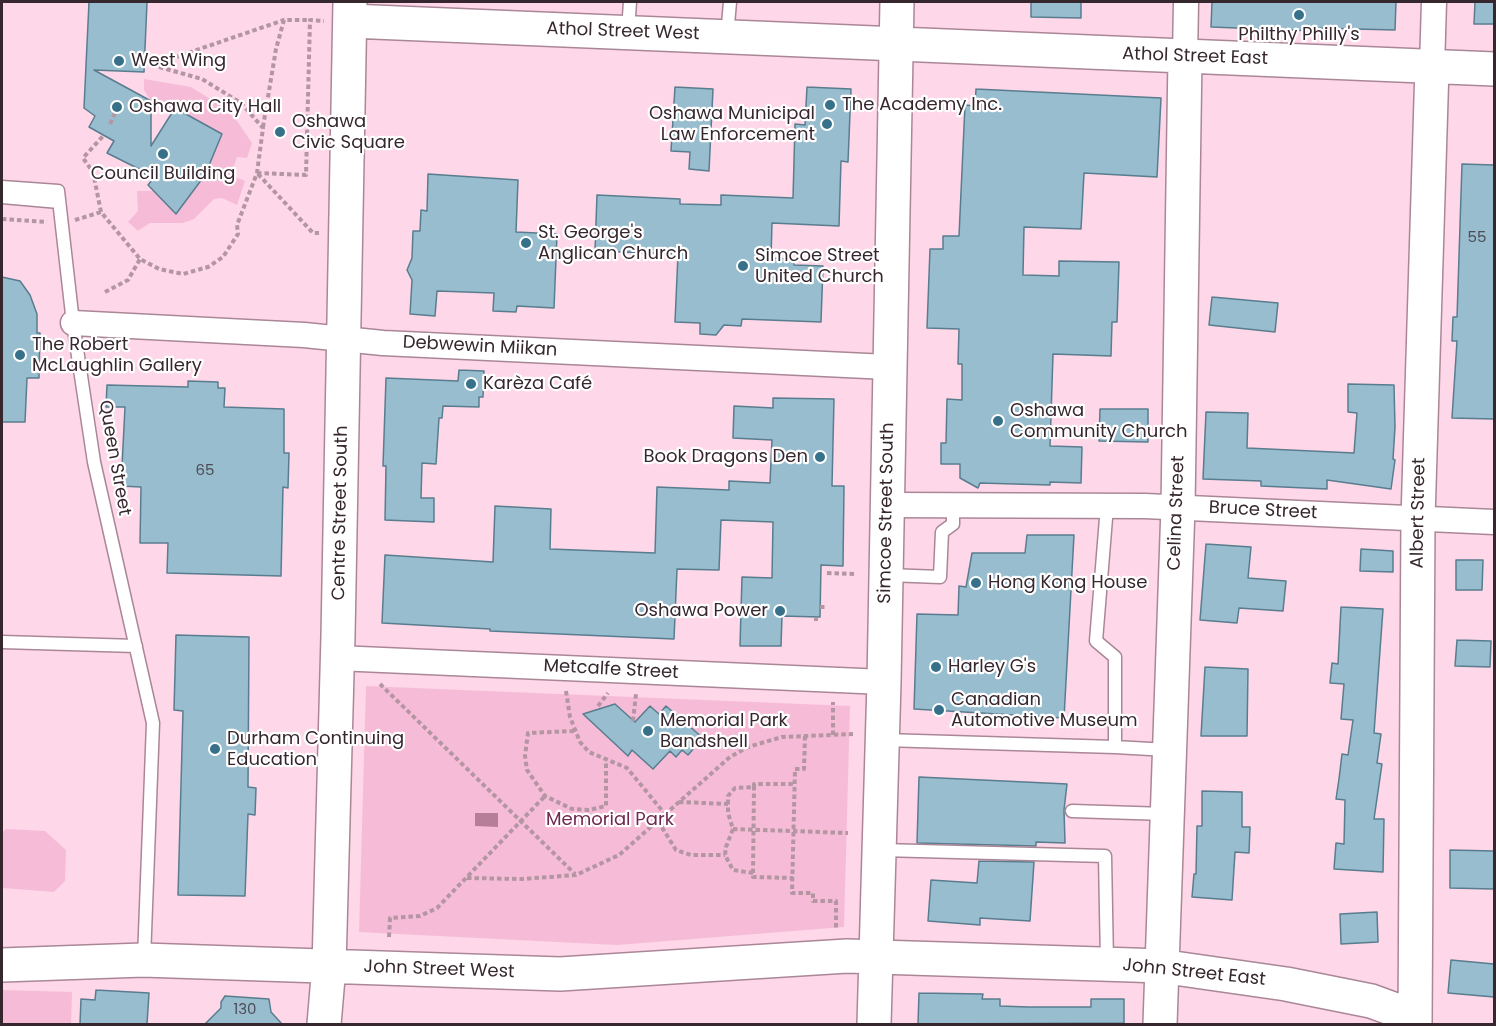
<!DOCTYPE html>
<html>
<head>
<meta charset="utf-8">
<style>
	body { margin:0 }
	#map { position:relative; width:1496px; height:1026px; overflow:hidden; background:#fed7e8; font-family:Poppins,sans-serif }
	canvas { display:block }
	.frame { position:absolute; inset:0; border:3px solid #36272e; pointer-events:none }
</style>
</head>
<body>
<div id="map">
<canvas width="1496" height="1026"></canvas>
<div class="frame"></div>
</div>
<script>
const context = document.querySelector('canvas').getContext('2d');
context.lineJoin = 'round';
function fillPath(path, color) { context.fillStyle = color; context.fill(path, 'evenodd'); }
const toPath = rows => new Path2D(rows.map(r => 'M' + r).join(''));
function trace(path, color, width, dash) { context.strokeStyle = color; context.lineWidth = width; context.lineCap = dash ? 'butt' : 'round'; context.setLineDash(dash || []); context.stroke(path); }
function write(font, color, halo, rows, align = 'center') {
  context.font = font + ' Poppins,sans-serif'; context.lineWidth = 4.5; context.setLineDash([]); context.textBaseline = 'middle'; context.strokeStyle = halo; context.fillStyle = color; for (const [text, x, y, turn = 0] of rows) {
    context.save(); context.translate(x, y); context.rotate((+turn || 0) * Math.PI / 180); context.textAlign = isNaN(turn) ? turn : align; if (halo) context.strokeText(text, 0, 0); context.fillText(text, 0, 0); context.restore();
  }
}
fillPath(toPath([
	[144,79,191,87,223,107,237,121,252,143,247,158,237,157,231,175,245,181,237,205,222,198,214,199,194,219,183,223,150,223,138,231,128,222,138,211,137,191,154,191,176,214,205,175,222,134,151,101,144,90],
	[366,686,850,706,844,927,617,945,359,932],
	[6,829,45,831,66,850,65,881,54,892,3,888,2,833],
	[2,990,72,992,71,1024,2,1024]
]), '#f6bcd7');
fillPath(toPath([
	[475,813,498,813,498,827,475,826]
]), '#b77e99');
const building = toPath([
	[89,2,147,2,144,72,94,70,151,101,151,146,175,108,222,134,205,175,176,214,148,185,152,180,139,169,107,153,114,141,89,127,95,116,84,108,89,2],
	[1031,2,1081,2,1081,18,1031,17,1031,2],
	[1212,2,1396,2,1395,30,1315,28,1315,31,1211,27,1212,2],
	[1475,2,1494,2,1494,24,1474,24,1475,2],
	[675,87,713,89,709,171,689,169,690,152,671,151,675,87],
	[807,87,851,89,848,162,841,161,839,226,772,223,771,258,794,259,794,265,823,266,821,322,742,319,741,326,724,325,716,335,700,334,700,323,675,322,678,254,595,251,597,195,680,199,680,204,721,205,721,195,793,198,795,124,805,125,807,87],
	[976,89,1161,98,1157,177,1084,173,1081,229,1024,227,1023,275,1059,276,1059,261,1119,262,1117,322,1112,322,1111,356,1053,354,1050,446,1082,447,1081,483,1050,482,1050,485,980,483,978,488,960,478,960,464,941,464,941,443,946,443,947,399,962,400,962,364,958,364,959,329,927,328,930,249,943,249,943,236,959,236,965,105,975,106,976,89],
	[1462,164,1494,165,1494,419,1452,418,1457,341,1452,341,1453,317,1457,317,1462,164],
	[428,174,518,180,516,232,557,234,554,308,517,306,516,312,493,311,494,293,437,291,435,316,410,314,412,280,407,270,412,258,413,231,420,231,421,210,427,211,428,174],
	[2,277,20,281,30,295,37,314,37,333,40,333,39,378,27,378,25,422,2,422,2,277],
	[1212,297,1278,303,1275,332,1209,325,1212,297],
	[459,370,484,371,483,397,479,397,479,407,443,406,442,418,439,418,436,464,422,463,421,498,434,498,434,522,385,520,386,466,383,466,386,378,458,381,459,370],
	[188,381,218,382,218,388,225,388,224,407,284,409,284,453,289,453,288,488,283,487,281,576,167,573,168,543,140,543,141,487,121,486,125,407,106,407,107,385,188,387,188,381],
	[1348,384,1394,385,1395,427,1393,459,1395,460,1391,489,1327,480,1327,489,1261,486,1261,481,1203,479,1206,412,1248,413,1247,448,1354,453,1357,413,1348,412,1348,384],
	[773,398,834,399,832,486,844,486,843,566,821,565,820,617,782,616,781,646,740,646,742,577,772,578,773,522,721,520,719,570,677,569,674,639,490,631,490,629,382,623,385,555,493,562,495,506,551,509,550,549,655,553,657,487,729,490,729,481,770,483,772,440,733,438,734,406,773,408,773,398],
	[1100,409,1148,409,1148,442,1099,441,1100,409],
	[1027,535,1074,535,1064,718,914,709,917,614,958,615,959,586,966,587,972,553,1025,553,1027,535],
	[1206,544,1251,547,1248,578,1286,581,1283,611,1239,608,1237,623,1200,620,1206,544],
	[1361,549,1393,551,1393,572,1360,571,1361,549],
	[1456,560,1483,560,1482,590,1456,590,1456,560],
	[1341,607,1383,609,1374,733,1381,734,1377,763,1382,764,1374,819,1384,819,1383,872,1334,869,1336,843,1344,844,1345,800,1336,799,1339,779,1342,754,1348,755,1353,720,1341,719,1344,684,1330,683,1332,663,1338,664,1341,607],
	[176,635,249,637,248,787,256,788,255,815,248,814,245,896,178,895,183,711,174,710,176,635],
	[1457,640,1491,641,1490,667,1455,666,1457,640],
	[1205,667,1248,669,1247,736,1201,736,1205,667],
	[615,704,635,722,650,706,659,714,666,706,703,738,688,755,682,750,676,757,670,751,653,769,632,750,628,756,583,714,615,704],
	[919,777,1067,784,1064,810,1065,843,1036,842,1036,846,917,843,919,777],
	[1202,791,1242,792,1242,827,1250,827,1249,853,1235,852,1232,900,1192,897,1194,874,1196,874,1197,826,1202,826,1202,791],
	[1450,850,1494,851,1494,889,1450,888,1450,850],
	[979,861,1034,862,1030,921,980,918,980,925,928,921,931,880,977,883,979,861],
	[1377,912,1378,942,1341,944,1340,914,1377,912],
	[1451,960,1494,964,1494,997,1448,993,1451,960],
	[96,990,149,993,147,1024,80,1024,81,999,95,1000,96,990],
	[919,993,983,994,982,999,1000,999,1000,1006,1028,1007,1091,1007,1091,999,1124,999,1124,1023,918,1024,919,993],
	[225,996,269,999,271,1012,282,1024,205,1024,221,1008,221,1002,225,996]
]);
fillPath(building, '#97bdcf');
trace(building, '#597d8e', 1.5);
const lane = toPath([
	[628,30,630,2],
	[727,36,730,2],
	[2,187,58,191,73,323,94,462,153,723,144,959],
	[2,197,59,202],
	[888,575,940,577,942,532,953,524,953,506],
	[2,642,136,646],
	[884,740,1115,747,1115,657,1096,641,1107,506],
	[1115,747,1168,750],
	[1072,811,1166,814],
	[882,850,1105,856,1107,963]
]);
const street = toPath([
	[1185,57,1186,2],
	[1432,67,1434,2],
	[73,323,304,335,383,343,888,367],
	[888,505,1145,506,1494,522],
	[337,658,884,682]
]);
const secondary = toPath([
	[350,21,1494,69],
	[2,965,143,960,560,974,847,956,1132,965,1160,966,1286,984,1371,1001,1415,1017],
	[324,1024,329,966,338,636,350,2],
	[874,1024,884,682,897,2],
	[1160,1024,1178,507,1185,57],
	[1415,1024,1418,518,1432,67]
]);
trace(lane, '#aa8797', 15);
trace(street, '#aa8797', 27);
trace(secondary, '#aa8797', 36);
trace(toPath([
	[153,65,284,20],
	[110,124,116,111],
	[263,127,276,49,284,20,310,20],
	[257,173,306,175,310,20,324,21],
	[258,174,313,233,319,233],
	[101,212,93,172,83,158,104,135],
	[2,219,47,222],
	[75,220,101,212,140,259,159,269,183,274,208,267,223,257,238,234,237,225,257,173,263,128,241,103,202,79,152,65],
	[105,292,128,280,140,259],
	[827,573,855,574],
	[820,607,826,607],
	[816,621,816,618],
	[380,684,575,874],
	[566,691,570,717,580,742,589,752,627,768,665,814],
	[598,706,608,693],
	[633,721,636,694],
	[574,731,528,733,525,756,527,770,545,796,572,809,589,810,606,806,606,761],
	[833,735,833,702],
	[805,736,804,769,795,769,792,893,813,893,813,901,836,901,836,929],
	[679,802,728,804,728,813,733,829,726,847,725,855,733,870,753,873,753,877,793,878],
	[728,804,728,796,735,788,754,787,754,784,795,784],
	[658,821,676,850,691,855,725,855],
	[733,829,848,833],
	[753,873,754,787],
	[467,878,522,879,576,875,619,855,730,757,748,747,782,737,853,734],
	[389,937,390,918,420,916,437,908,545,796]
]), '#b496a3', 4, [4.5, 3]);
trace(lane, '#fff', 12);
trace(street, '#fff', 24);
trace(secondary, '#fff', 33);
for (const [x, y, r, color] of [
	[1299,15,6,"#367089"],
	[119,61,6,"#367089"],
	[830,105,6,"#367089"],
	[117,107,6,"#367089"],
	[827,124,6,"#367089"],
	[280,132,6,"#367089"],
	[163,154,6,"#367089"],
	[526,243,6,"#367089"],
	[743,266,6,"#367089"],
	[20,355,6,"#367089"],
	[471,384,6,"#367089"],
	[998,421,6,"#367089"],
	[820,457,6,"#367089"],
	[976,583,6,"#367089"],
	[780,611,6,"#367089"],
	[936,667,6,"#367089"],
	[939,710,6,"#367089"],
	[648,731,6,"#367089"],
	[215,749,6,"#367089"]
]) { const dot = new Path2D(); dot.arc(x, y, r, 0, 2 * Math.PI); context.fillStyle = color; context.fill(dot); trace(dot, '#fff', 2); }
write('15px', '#4e4c56', null, [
	["55",1477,238],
	["65",205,471],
	["130",245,1010]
]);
write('18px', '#36272e', '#fff', [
	["Athol Street West",623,32,2],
	["Athol Street East",1195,57,2],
	["Debwewin Miikan",480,347,3],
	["Queen Street",114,458,80],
	["Bruce Street",1263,511,3],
	["Centre Street South",341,513,-89],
	["Simcoe Street South",887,513,-89],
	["Celina Street",1177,513,-88],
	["Albert Street",1419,513,-89],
	["Metcalfe Street",611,670,3],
	["John Street West",439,970,2],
	["John Street East",1194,973,6]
]);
write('18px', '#36272e', '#fff', [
	["Philthy Philly's",1299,35,"center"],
	["West Wing",131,61],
	["The Academy Inc.",842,105],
	["Oshawa City Hall",129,107],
	["Oshawa Municipal",815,114,"right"],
	["Law Enforcement",815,135,"right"],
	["Oshawa",292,122],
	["Civic Square",292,143],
	["Council Building",163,174,"center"],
	["St. George's",538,233],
	["Anglican Church",538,254],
	["Simcoe Street",755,256],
	["United Church",755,277],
	["The Robert",32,345],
	["McLaughlin Gallery",32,366],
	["Karèza Café",483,384],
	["Oshawa",1010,411],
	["Community Church",1010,432],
	["Book Dragons Den",808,457,"right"],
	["Hong Kong House",988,583],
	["Oshawa Power",768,611,"right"],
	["Harley G's",948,667],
	["Canadian",951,700],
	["Automotive Museum",951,721],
	["Memorial Park",660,721],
	["Bandshell",660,742],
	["Durham Continuing",227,739],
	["Education",227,760]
], 'left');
write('18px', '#6e294f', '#fff', [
	["Memorial Park",610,820]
]);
</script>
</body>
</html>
